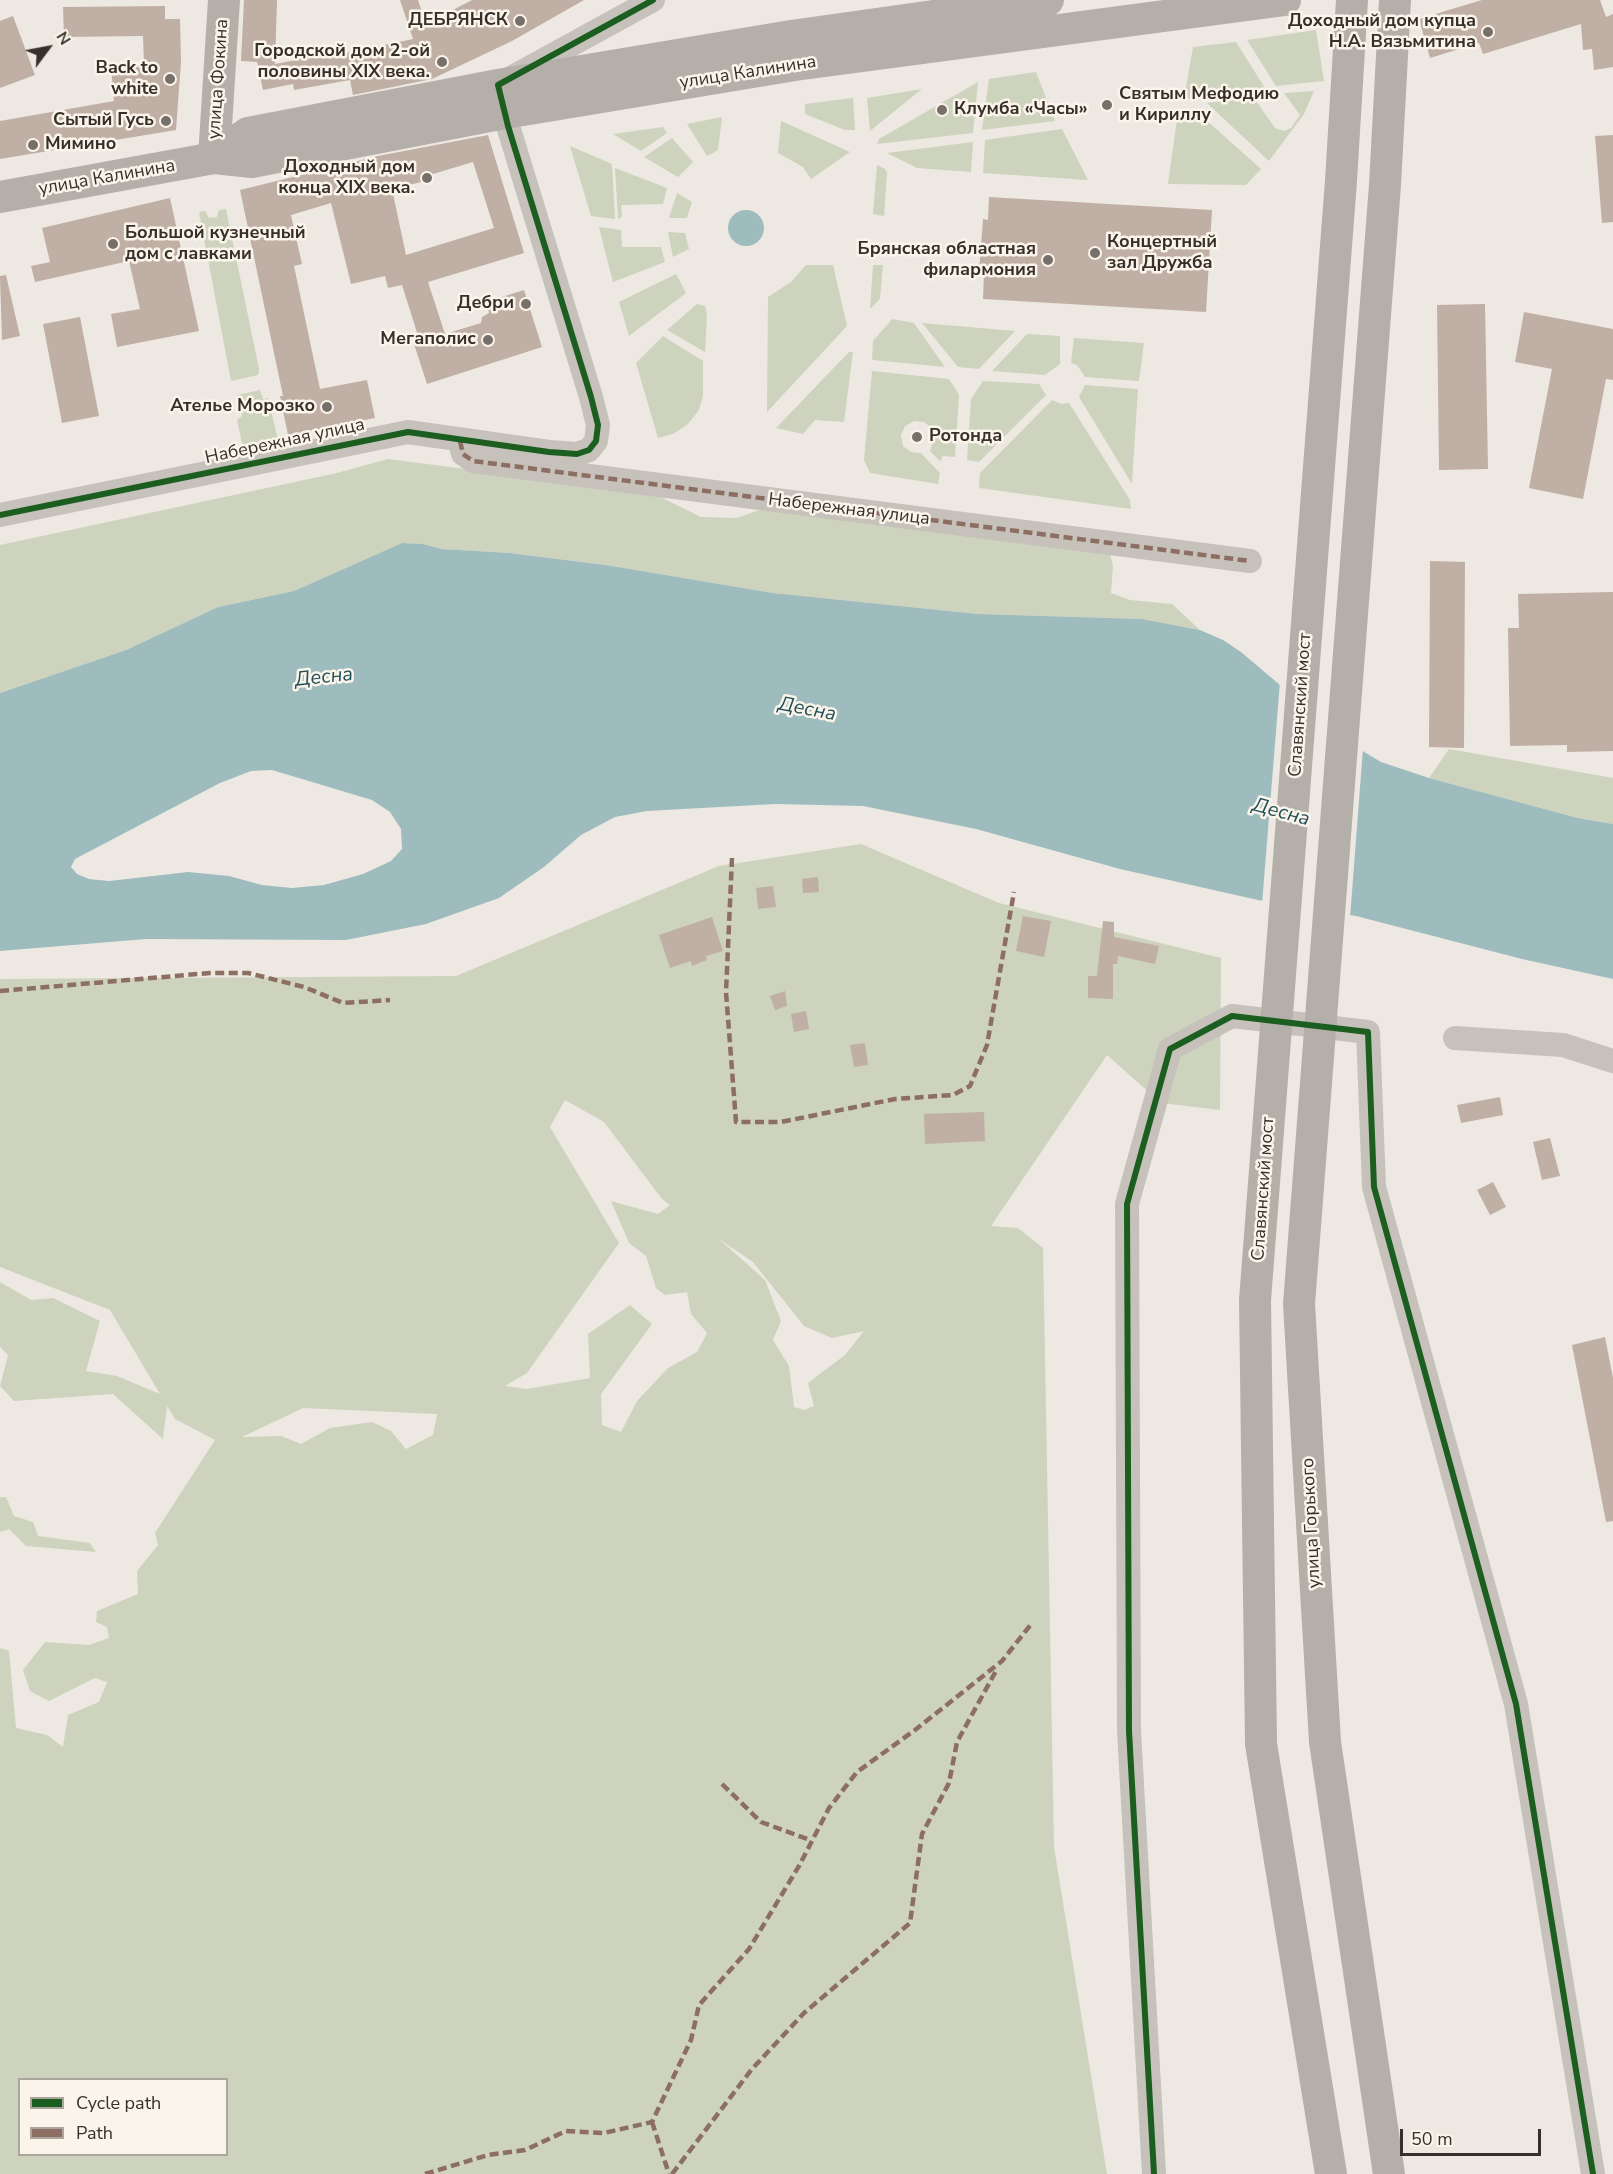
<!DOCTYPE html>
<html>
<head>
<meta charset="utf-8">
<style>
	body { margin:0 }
	#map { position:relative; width:1613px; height:2174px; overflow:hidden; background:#ede9e2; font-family:"Nunito Sans",sans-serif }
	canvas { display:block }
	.legend { position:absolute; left:18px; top:2078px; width:210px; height:78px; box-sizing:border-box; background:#faf4ea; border:2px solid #aca59d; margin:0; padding:8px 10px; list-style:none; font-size:18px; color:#372f29 }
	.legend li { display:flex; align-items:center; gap:12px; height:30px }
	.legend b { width:30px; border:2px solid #aca59d }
	.north { position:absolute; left:18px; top:18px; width:60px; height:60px; -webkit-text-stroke:4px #faf4ea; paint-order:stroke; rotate:58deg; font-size:16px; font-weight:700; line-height:24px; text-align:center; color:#372f29 }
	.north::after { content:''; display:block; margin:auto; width:21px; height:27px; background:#372f29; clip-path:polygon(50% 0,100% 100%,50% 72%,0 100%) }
	.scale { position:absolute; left:1400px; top:2129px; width:141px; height:27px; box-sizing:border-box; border:3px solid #372f29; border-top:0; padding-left:8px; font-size:18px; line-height:21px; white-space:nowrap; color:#372f29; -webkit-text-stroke:4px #faf4ea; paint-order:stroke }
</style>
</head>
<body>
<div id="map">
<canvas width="1613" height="2174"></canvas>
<ul class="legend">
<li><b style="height:8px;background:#1b5e20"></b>Cycle path</li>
<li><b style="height:8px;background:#8d6e63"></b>Path</li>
</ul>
<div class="north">N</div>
<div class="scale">50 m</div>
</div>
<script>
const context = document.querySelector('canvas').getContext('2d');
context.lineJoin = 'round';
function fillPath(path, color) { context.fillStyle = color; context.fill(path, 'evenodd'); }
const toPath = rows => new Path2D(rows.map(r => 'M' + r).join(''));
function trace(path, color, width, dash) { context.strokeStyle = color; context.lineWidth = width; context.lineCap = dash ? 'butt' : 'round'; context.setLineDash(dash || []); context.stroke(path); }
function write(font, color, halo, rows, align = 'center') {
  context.font = font + ' "Nunito Sans",sans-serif'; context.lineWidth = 5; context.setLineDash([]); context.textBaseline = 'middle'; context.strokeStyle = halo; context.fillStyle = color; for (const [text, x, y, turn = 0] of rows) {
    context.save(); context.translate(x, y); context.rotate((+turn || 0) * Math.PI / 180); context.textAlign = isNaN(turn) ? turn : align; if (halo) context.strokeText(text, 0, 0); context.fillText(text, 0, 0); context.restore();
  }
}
fillPath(toPath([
	[1316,30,1324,81,1276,86,1247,40],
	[1236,42,1265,88,1184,99,1193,47],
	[1036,72,1055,121,982,130,989,79],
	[978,82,973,133,877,144,879,139],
	[922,89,870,131,867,98],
	[1314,91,1304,114,1269,161,1207,103,1254,98,1275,128,1284,131,1291,128,1300,115,1284,93],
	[853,98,855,130,845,130,805,114,805,104],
	[1196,111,1261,169,1246,185,1168,184,1178,112],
	[722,117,718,150,707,156,687,124],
	[781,121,850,152,811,179,803,167,778,153],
	[663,127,667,133,641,151,613,134],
	[1062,129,1088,180,983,173,985,140],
	[672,138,693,162,678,177,644,157],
	[973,142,971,172,917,168,887,153],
	[570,146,612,164,615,219,591,216],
	[877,165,885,169,887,173,884,216,873,214],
	[615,168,667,188,663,204,621,205,622,217,618,219],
	[677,193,692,202,687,218,669,218],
	[226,209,259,369,258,375,231,381,199,212,205,211,209,218,217,217,219,210],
	[599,227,621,230,622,247,661,247,665,262,613,282],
	[668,232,685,233,689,249,673,257],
	[806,265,833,265,847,326,767,412,768,297,791,282],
	[873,265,883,265,880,299,870,309],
	[676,274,686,293,629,336,619,302],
	[697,304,705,306,707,315,705,352,667,330],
	[892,319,914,323,945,367,872,360,873,341],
	[922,323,1015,331,979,369,958,367],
	[1027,334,1060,336,1060,364,1045,375,992,371],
	[663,336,703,361,703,395,699,410,688,424,673,434,658,438,636,363],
	[1074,338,1144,343,1139,381,1085,377,1077,365,1071,363],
	[849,352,853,352,844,422,815,420,803,434,776,428],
	[872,371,949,379,959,395,955,457,942,456,941,462,930,451,934,439,932,428,924,422,914,421,905,426,901,435,903,446,911,452,921,453,940,473,938,484,870,473,864,460],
	[983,381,1039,384,1046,395,979,462,967,460,971,399],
	[1085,385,1138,389,1132,484,1079,397],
	[260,390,263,399,268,398,278,440,243,448,237,420,242,416,237,395],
	[1052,400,1061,404,1069,403,1130,500,1131,509,979,488,980,473],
	[388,459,652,493,701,517,737,518,768,507,1110,554,1113,566,1111,593,1130,600,1172,604,1200,630,1142,619,978,614,773,593,606,565,510,553,442,549,423,544,402,543,294,591,218,607,126,650,0,693,0,545,337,473],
	[1449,749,1613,778,1613,824,1578,818,1429,778],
	[861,844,999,903,1221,958,1220,1110,1161,1103,1107,1055,991,1226,1018,1228,1043,1248,1054,1847,1107,2174,0,2174,0,1648,9,1651,16,1728,47,1735,63,1747,68,1715,99,1702,107,1682,95,1678,49,1701,30,1691,23,1670,45,1642,89,1645,109,1638,107,1627,96,1622,97,1611,138,1594,137,1571,158,1545,155,1533,215,1440,175,1419,167,1406,163,1439,113,1394,14,1401,0,1386,8,1355,0,1347,0,1282,31,1300,53,1298,100,1321,86,1371,117,1376,160,1394,110,1310,0,1267,0,979,456,976,719,866],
	[565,1100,604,1122,662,1199,670,1205,658,1214,611,1201,629,1243,646,1256,656,1288,665,1295,687,1292,691,1314,707,1333,697,1352,668,1368,637,1401,621,1432,602,1425,601,1394,652,1324,630,1305,588,1334,590,1378,527,1389,505,1386,527,1373,619,1243,550,1127],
	[719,1239,753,1262,804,1326,832,1338,864,1331,845,1355,808,1383,814,1406,804,1410,794,1407,789,1366,773,1340,781,1321,765,1280],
	[303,1408,437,1414,437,1415,433,1435,406,1449,391,1431,372,1422,330,1428,301,1444,281,1436,242,1437],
	[20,2080,226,2080,226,2154,20,2154],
	[0,1497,6,1497,14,1516,33,1522,38,1536,90,1543,96,1552,26,1546,9,1529,0,1532]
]), '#cdd3bc');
fillPath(toPath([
	'728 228a18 18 0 1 1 36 0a18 18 0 1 1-36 0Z',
	[402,543,423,544,442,549,510,553,606,565,773,593,978,614,1142,619,1200,630,1223,640,1241,652,1346,741,1381,762,1429,778,1578,818,1613,824,1613,979,1522,959,1356,916,1258,900,1120,869,976,829,863,806,775,804,647,811,615,817,581,835,544,867,499,898,426,924,346,940,146,939,0,951,0,693,126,650,218,607,294,591],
	[272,770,372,800,390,812,401,829,402,849,391,861,363,874,324,885,292,888,262,885,229,876,188,872,109,881,89,879,77,874,71,867,75,859,220,783,251,771]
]), '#9ebcbe');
fillPath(toPath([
	[1280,682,1348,739,1363,748,1350,918,1262,904]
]), '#ede9e2');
fillPath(toPath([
	[244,0,277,0,275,64,331,53,331,56,413,39,400,0,418,0,426,24,472,0,584,0,512,41,432,79,353,95,350,80,294,90,293,84,263,90,257,62,241,61],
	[1482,0,1600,0,1606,17,1613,14,1613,67,1594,70,1592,49,1583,50,1581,24,1483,54,1479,43,1430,58,1419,19],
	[165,6,165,19,180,19,181,62,176,130,0,159,0,121,114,101,111,67,144,65,143,36,64,37,63,7],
	[13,16,35,75,0,88,0,21],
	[488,135,524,253,428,282,445,334,481,323,482,317,489,313,486,302,524,290,542,347,427,384,414,344,420,342,402,285,388,288,385,276,351,284,331,203,291,215,302,264,294,266,320,389,367,380,375,418,288,435,280,396,283,396,240,190,378,156],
	[473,162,494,228,406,255,392,189,434,179,433,174],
	[1613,135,1613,222,1602,223,1595,136],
	[989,197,1212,210,1206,312,983,299,984,273,979,273,983,219,988,220],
	[170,198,199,331,117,347,111,314,140,309,129,261,35,282,31,266,50,262,42,228],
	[6,275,20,336,2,340,0,276],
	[1485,304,1488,469,1439,470,1437,305],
	[1524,312,1613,329,1613,380,1606,379,1583,499,1529,488,1552,369,1515,362],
	[80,317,99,416,62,423,43,324],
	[1430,561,1465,562,1464,748,1429,747],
	[1613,592,1613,751,1567,752,1567,745,1510,746,1508,628,1519,628,1518,594],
	[818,877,819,892,803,893,802,879],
	[773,886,776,907,758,909,756,888],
	[1023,916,1051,921,1044,957,1016,951],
	[712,917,723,951,706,956,707,960,692,966,691,961,670,968,659,935],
	[1103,921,1114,922,1114,937,1159,946,1155,964,1118,956,1117,964,1113,964,1113,999,1088,998,1088,976,1097,976],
	[785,991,787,1006,775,1010,770,996],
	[806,1011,809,1029,794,1032,791,1014],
	[865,1043,868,1065,854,1067,850,1045],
	[1500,1097,1503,1115,1461,1123,1457,1105],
	[984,1112,985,1141,925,1144,924,1114],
	[1550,1138,1560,1176,1542,1180,1533,1142],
	[1493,1182,1506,1207,1490,1215,1477,1190],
	[1605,1337,1613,1378,1613,1521,1606,1522,1572,1345]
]), '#c0afa4');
trace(toPath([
	[460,441,463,454,473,461,1250,561],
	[0,515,408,432,549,452,577,454,589,450,596,441,598,425,591,397,508,126,498,85,653,0],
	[1455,1038,1563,1045,1613,1061],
	[1154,2174,1129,1731,1127,1204,1170,1049,1232,1016,1368,1032,1374,1187,1516,1704,1593,2174]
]), '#c6c1bb', 24);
trace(toPath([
	[214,158,248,133,498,85,791,36,1048,0],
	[214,158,224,0],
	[0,197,214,158,252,162,505,113,795,65,1285,0],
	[1331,2174,1261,1744,1255,1300,1341,181,1352,0],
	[1389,2174,1325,1742,1299,1304,1385,185,1395,0]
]), '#b5afaa', 32);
trace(toPath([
	[460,441,463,454,473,461,1250,561],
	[732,858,726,992,736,1122,781,1122,895,1099,953,1095,970,1086,987,1045,1014,892],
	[0,991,210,973,248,973,304,987,343,1003,390,1000],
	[722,1784,761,1822,810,1840],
	[652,2122,669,2174],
	[425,2174,488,2155,525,2150,566,2131,604,2133,652,2122,691,2040,699,2005,749,1949,799,1866,829,1808,857,1772,915,1730,1002,1661,1032,1623],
	[672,2174,752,2069,804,2013,910,1923,922,1834,949,1783,957,1742,997,1669]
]), '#8d6e63', 4.5, [9, 4.5]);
trace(toPath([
	[0,515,408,432,549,452,577,454,589,450,596,441,598,425,591,397,508,126,498,85,653,0],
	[1154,2174,1129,1731,1127,1204,1170,1049,1232,1016,1368,1032,1374,1187,1516,1704,1593,2174]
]), '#1b5e20', 6);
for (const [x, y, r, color] of [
	[520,21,6,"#77706a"],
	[1488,32,6,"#77706a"],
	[442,62,6,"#77706a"],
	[170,79,6,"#77706a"],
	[1107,105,6,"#77706a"],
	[942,110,6,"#77706a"],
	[166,121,6,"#77706a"],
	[33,145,6,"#77706a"],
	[427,178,6,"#77706a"],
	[113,244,6,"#77706a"],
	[1095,253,6,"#77706a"],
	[1048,260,6,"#77706a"],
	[526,304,6,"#77706a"],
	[488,340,6,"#77706a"],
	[327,407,6,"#77706a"],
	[917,437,6,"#77706a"]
]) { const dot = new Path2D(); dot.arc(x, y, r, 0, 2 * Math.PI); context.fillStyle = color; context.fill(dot); trace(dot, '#faf4ea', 2); }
write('bold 18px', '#372f29', '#faf4ea', [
	["ДЕБРЯНСК",508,21],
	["Доходный дом купца",1476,22],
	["Н.А. Вязьмитина",1476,43],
	["Городской дом 2-ой",430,52],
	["половины XIX века.",430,73],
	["Back to",158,69],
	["white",158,90],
	["Святым Мефодию",1119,95,"left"],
	["и Кириллу",1119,116,"left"],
	["Клумба «Часы»",954,110,"left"],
	["Сытый Гусь",154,121],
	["Мимино",45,145,"left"],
	["Доходный дом",415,168],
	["конца XIX века.",415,189],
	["Большой кузнечный",125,234,"left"],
	["дом с лавками",125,255,"left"],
	["Концертный",1107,243,"left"],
	["зал Дружба",1107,264,"left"],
	["Брянская областная",1036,250],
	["филармония",1036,271],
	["Дебри",514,304],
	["Мегаполис",476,340],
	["Ателье Морозко",315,407],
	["Ротонда",929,437,"left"]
], 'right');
write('18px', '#372f29', '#faf4ea', [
	["улица Калинина",748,73,-9],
	["улица Фокина",219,79,-86],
	["улица Калинина",107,178,-10],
	["Набережная улица",285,442,-12],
	["Набережная улица",849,510,7],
	["Славянский мост",1301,705,-86],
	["Славянский мост",1264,1189,-86],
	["улица Горького",1312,1523,-93]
]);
write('italic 20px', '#1f4f59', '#faf4ea', [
	["Десна",324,678,-6],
	["Десна",807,710,11],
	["Десна",1281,813,15]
]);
</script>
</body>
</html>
